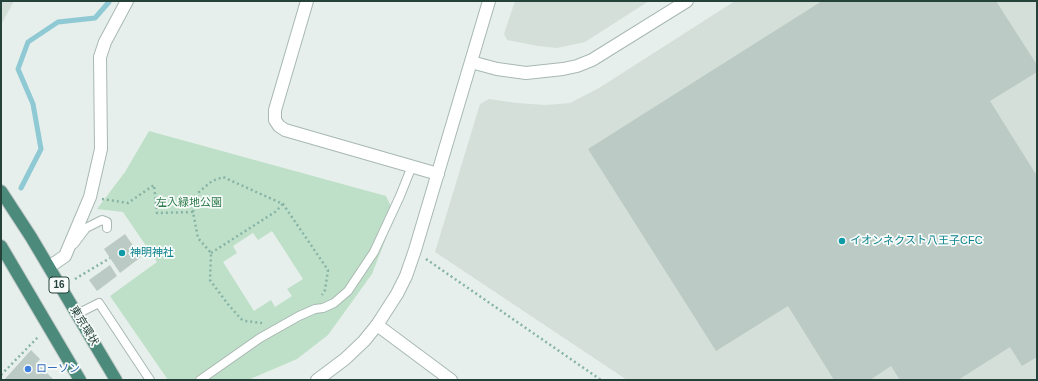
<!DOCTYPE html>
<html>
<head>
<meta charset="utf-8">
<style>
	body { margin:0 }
	#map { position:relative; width:1038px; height:381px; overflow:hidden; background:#e6efeb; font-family:Arial,sans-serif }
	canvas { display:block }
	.frame { position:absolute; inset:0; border:2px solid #24423a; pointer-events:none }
</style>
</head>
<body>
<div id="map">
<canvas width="1038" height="381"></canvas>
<div class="frame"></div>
</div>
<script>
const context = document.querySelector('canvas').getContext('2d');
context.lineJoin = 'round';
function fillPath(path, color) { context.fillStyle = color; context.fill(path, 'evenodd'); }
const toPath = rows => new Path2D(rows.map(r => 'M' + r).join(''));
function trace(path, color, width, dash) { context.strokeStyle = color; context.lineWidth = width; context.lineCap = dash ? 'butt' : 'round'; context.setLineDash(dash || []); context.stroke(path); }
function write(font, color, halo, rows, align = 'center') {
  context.font = font + ' Arial,"Noto Sans JP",sans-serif'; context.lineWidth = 3.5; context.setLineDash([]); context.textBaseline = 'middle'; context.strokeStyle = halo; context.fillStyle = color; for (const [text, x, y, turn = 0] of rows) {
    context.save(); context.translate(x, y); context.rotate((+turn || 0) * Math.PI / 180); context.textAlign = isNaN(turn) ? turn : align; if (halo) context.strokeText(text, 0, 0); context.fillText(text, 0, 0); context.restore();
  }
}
fillPath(toPath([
	[1,1,14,1,1,25],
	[515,1,649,1,585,42,557,48,538,46,507,40,504,34],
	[735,1,1037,1,1037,380,627,380,435,252,480,104,489,99,517,103,546,105,570,103,599,88]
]), '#d4dfda');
fillPath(toPath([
	[149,131,386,196,395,215,372,274,328,335,297,359,248,380,168,380,110,296,157,262,123,212,97,209,125,172],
	[272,231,303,279,287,289,292,296,275,307,271,300,254,311,223,262,237,253,233,246,253,233,258,240]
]), '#bfe0c8');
trace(toPath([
	[21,188,41,149,33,104,18,69,28,42,58,22,95,18,109,2,109,1]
]), '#8ec9d4', 5);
fillPath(toPath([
	[822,1,996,1,1037,65,1037,72,990,101,1037,176,1037,357,1022,366,1010,347,958,380,900,380,891,366,870,380,834,380,788,306,716,351,588,149],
	[125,234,141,257,120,273,104,249],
	[110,265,117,276,97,291,89,280],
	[31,350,40,359,37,363,54,380,4,380]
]), '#bbcac4');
const service = toPath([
	[74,244,86,228,102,220,107,222,107,228],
	[77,314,99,303,150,380],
	[200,380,260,338,299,316,315,309,323,308,334,303,348,291,374,252,400,196,412,166]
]);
const minor = toPath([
	[307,1,275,110,275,120,279,126,285,130,438,174],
	[49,267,65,256,90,197,101,149,100,57,105,42,127,1],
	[377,325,451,380]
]);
const tertiary = toPath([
	[471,62,497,69,526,73,563,69,577,66,592,60,687,1],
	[317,380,345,359,364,341,377,325,397,294,406,276,415,250,489,1]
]);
const trunk = toPath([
	[1,191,31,237,116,380],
	[1,246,80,380]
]);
trace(service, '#a8b8b2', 10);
trace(minor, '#a8b8b2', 14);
trace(tertiary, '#a8b8b2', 14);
trace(trunk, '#c2cac8', 14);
trace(toPath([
	[102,199,128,203,154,185,157,213,193,212,198,238,211,253,210,280,227,303,241,319,246,321,262,323],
	[193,212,199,192,212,181,223,177,283,204,328,270,325,290,322,295],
	[211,253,275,212,283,204],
	[426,259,601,380],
	[75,279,110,258],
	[1,375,39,336]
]), '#86b3a5', 2.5, [2, 3]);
trace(service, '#fff', 8);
trace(minor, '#fff', 12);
trace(tertiary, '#fff', 12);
trace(trunk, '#4c8a7c', 12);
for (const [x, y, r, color] of [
	[842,241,4,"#0f9aa8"],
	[122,253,4,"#0f9aa8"],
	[28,369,4,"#3f7fe0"]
]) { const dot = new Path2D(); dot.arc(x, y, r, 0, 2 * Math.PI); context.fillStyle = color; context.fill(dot); trace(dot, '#f7fbf9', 1.5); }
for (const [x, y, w] of [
	[59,285,20]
]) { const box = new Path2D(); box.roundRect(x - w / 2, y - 8, w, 16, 3); context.fillStyle = '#f7fbf9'; context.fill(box); trace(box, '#24423a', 1); }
write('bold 10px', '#24423a', null, [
	["16",59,285]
]);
write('11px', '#2d7a4b', '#f7fbf9', [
	["左入緑地公園",189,203]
]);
write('11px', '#0d838f', '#f7fbf9', [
	["イオンネクスト八王子CFC",850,241],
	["神明神社",130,253]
], 'left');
write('11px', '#24423a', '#f7fbf9', [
	["東京環状",84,326,59]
]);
write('11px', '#366cbe', '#f7fbf9', [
	["ローソン",36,369]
], 'left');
</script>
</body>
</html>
